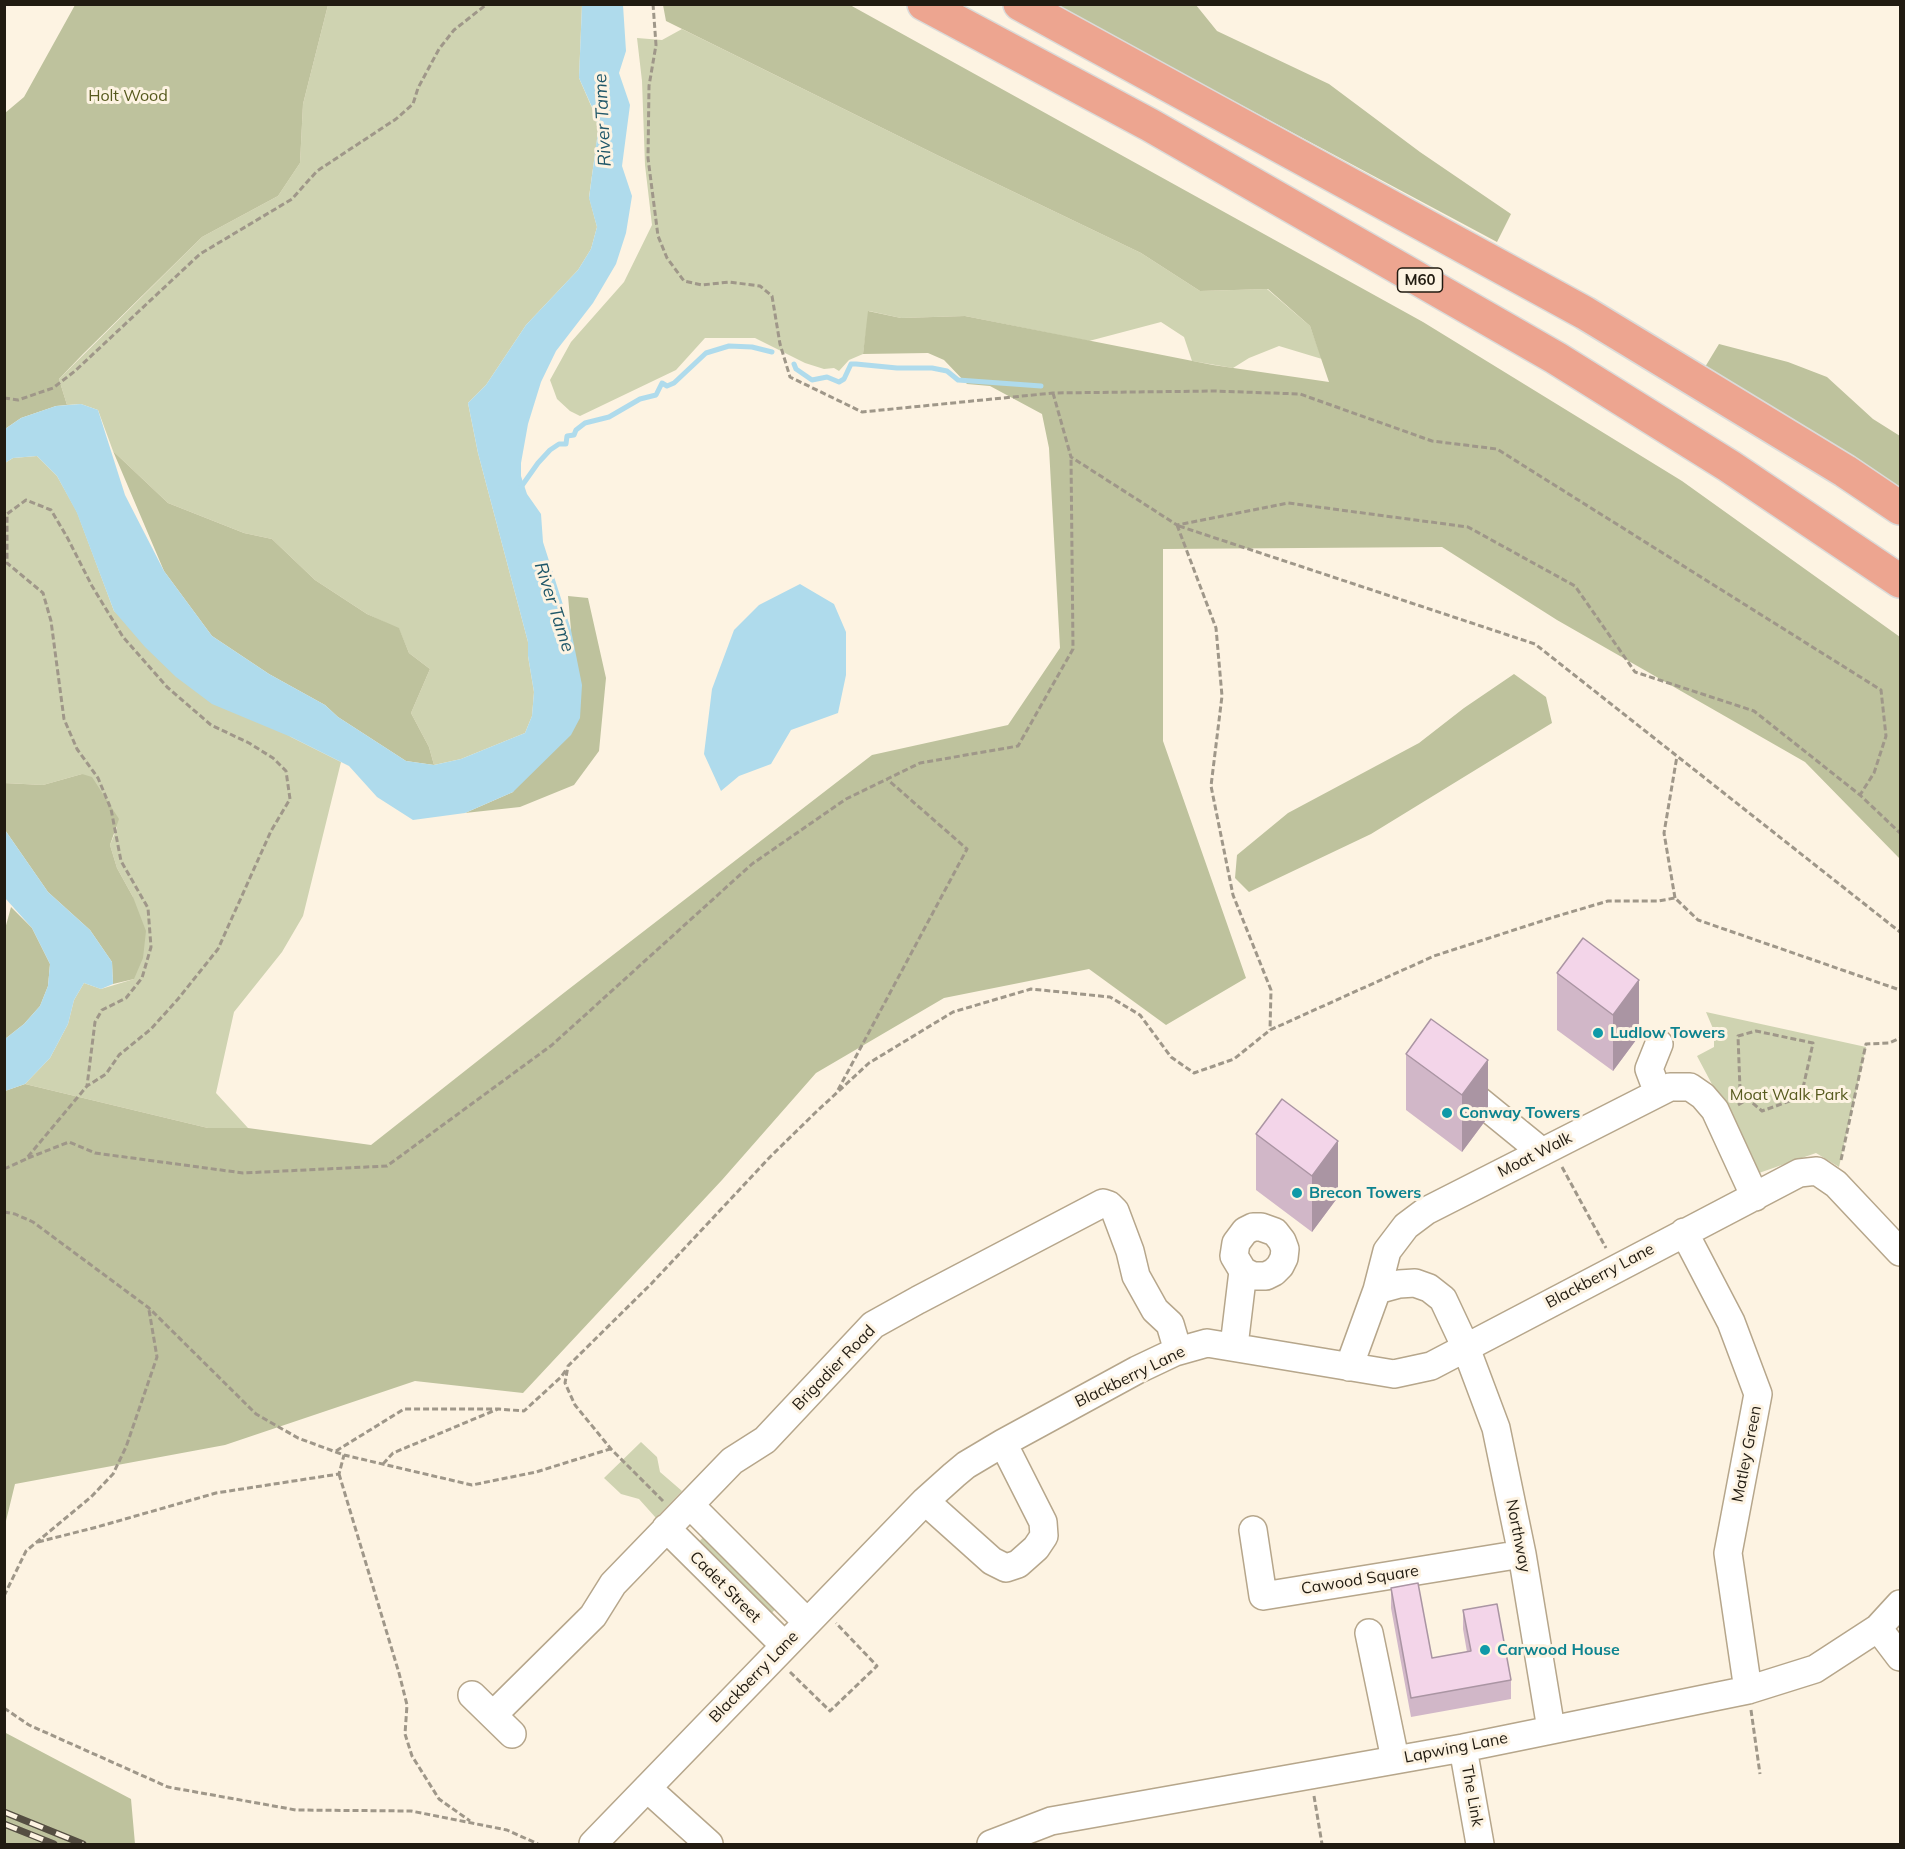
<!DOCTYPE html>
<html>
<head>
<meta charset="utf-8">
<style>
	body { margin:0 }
	#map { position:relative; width:1905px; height:1849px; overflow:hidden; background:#fdf3e2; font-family:Mulish,sans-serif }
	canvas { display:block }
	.frame { position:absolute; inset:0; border:6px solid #211b11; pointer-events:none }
</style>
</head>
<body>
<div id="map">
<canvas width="1905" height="1849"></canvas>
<div class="frame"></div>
</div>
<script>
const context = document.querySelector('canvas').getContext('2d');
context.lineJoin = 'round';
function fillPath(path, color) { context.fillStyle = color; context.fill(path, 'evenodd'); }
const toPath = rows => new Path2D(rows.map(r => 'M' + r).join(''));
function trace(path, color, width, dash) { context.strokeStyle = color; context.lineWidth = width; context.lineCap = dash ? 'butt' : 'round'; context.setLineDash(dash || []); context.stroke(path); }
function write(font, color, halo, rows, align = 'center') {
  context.font = font + ' Mulish,sans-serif'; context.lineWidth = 6; context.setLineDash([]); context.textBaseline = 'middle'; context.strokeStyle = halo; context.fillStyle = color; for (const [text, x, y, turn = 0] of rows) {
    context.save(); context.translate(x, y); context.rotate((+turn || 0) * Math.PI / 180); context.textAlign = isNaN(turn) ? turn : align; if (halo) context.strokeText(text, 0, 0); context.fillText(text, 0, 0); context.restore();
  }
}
fillPath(toPath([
	[328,5,582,5,579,78,596,117,598,132,589,197,597,227,591,249,578,270,526,325,486,385,468,403,478,453,528,642,528,656,534,692,532,716,525,733,461,759,434,765,429,747,411,713,430,669,409,653,399,629,367,614,315,580,272,539,244,533,168,503,113,451,98,410,81,404,67,405,59,379,202,237,278,196,300,163,303,104],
	[682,29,939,156,1141,253,1200,291,1267,289,1310,326,1322,359,1279,346,1249,358,1233,368,1192,361,1184,337,1161,322,1089,341,965,316,901,318,869,311,863,354,849,360,839,371,834,368,824,369,805,363,755,338,705,338,676,370,580,416,570,411,557,399,550,380,571,342,624,282,652,225,645,165,642,81,637,38,662,40],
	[37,456,57,476,77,512,114,611,291,737,341,762,303,916,282,952,234,1012,216,1093,248,1128,208,1128,25,1084,50,1058,68,1024,74,1000,84,983,101,989,134,979,133,897,117,868,110,845,117,828,82,774,43,785,5,783,5,463,13,458],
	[1706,1012,1866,1047,1839,1167,1816,1153,1759,1173,1697,1056,1714,1047,1714,1031],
	[641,1442,657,1457,660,1472,682,1491,656,1518,639,1499,621,1494,604,1478],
	[707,1533,780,1604,768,1617,695,1546]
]), '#cfd3b1');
fillPath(toPath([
	[75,5,328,5,303,104,300,163,278,196,202,237,83,354,59,379,67,405,56,406,21,418,5,429,5,113,24,97],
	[663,5,850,5,1423,322,1682,481,1900,637,1900,859,1805,762,1557,620,1442,547,1163,549,1163,741,1246,978,1166,1025,1089,969,944,998,816,1073,722,1180,523,1393,415,1381,225,1445,15,1484,5,1525,5,1091,25,1084,208,1128,248,1128,371,1145,565,992,872,755,1008,725,1060,648,1049,448,1042,414,990,386,967,384,944,360,928,353,863,354,868,311,901,318,965,316,1213,365,1329,382,1310,326,1268,289,1200,291,1141,253,939,156,666,21],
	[1054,5,1196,5,1217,31,1329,84,1420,152,1511,214,1497,242],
	[1719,344,1788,362,1827,377,1873,419,1900,436,1900,488,1705,367],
	[113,451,168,503,244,533,272,539,315,580,367,614,399,628,409,653,430,669,411,713,429,747,434,765,406,761,338,717,325,705,269,674,212,636,164,571],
	[568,596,588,598,606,678,599,751,574,785,520,807,465,813,513,792,571,630],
	[1514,674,1546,697,1552,723,1371,834,1249,892,1235,878,1237,855,1288,813,1419,743,1464,708],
	[82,774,92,777,119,819,110,845,117,868,133,897,146,931,143,958,134,979,113,984,112,962,90,930,48,892,5,830,4,783,43,785],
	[11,907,32,928,50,964,48,986,40,1006,24,1024,5,1039,5,929],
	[4,1732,131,1799,135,1844,5,1844]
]), '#bec29d');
fillPath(toPath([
	[582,5,623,5,626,51,619,73,630,105,622,166,632,196,626,233,616,264,593,303,556,351,541,382,528,424,521,463,521,476,527,494,541,514,543,542,571,630,582,685,580,718,571,735,513,792,465,813,413,820,377,797,349,766,291,737,212,704,176,677,145,647,114,611,77,513,57,476,37,456,13,458,5,463,5,429,21,418,56,406,81,404,98,410,125,495,164,571,212,636,269,674,325,705,338,717,406,761,434,765,461,759,525,733,532,716,534,692,528,656,528,642,478,453,468,403,486,385,526,325,578,270,591,249,597,227,589,198,598,131,596,116,579,78],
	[800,584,834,604,846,632,846,675,838,713,791,730,771,764,739,776,721,791,704,754,712,689,734,630,759,605],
	[5,830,48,892,90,930,112,962,113,984,101,989,84,983,74,1000,68,1024,50,1058,25,1084,5,1091,5,1039,24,1024,40,1006,48,986,50,964,32,928,5,898]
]), '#afdbec');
trace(toPath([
	[794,364,796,369,812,380,827,377,839,382,844,379,851,364,856,364,897,368,932,368,947,371,958,380,1041,386],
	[521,487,538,463,550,450,559,444,566,444,567,436,574,435,576,430,585,423,609,417,640,399,656,395,662,383,667,386,674,383,706,353,729,346,752,347,772,352]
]), '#afdbec', 5);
const minor = toPath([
	[1461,1086,1542,1152],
	[1658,1093,1649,1069,1659,1044],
	[1684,1232,1731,1322,1758,1394,1728,1553,1748,1690],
	[1377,1290,1399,1284,1415,1283,1429,1288,1443,1299,1466,1348,1496,1428,1522,1554,1551,1729],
	[1234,1346,1243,1271,1234,1256,1236,1243,1245,1231,1253,1227,1261,1227,1275,1232,1282,1241,1285,1249,1284,1258,1280,1266,1274,1272,1266,1276,1253,1276,1243,1271],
	[1349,1367,1377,1290,1387,1251,1406,1226,1426,1211,1670,1087,1690,1087,1703,1096,1715,1110,1755,1197],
	[925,1501,992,1561,1006,1568,1018,1564,1036,1548,1044,1536,1043,1522,1003,1443],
	[690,1505,807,1622],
	[666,1528,784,1645],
	[1253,1530,1263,1596,1522,1554],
	[1878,1628,1900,1657],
	[1369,1633,1395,1759],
	[472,1695,512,1734],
	[493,1715,593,1616,613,1584,732,1461,765,1440,873,1325,918,1300,1103,1203,1109,1205,1115,1211,1130,1251,1136,1276,1155,1310,1170,1324,1178,1351],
	[1463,1748,1480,1844],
	[647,1788,709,1844],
	[593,1844,925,1501,954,1475,966,1465,1003,1443,1137,1370,1175,1352,1207,1343,1394,1374,1431,1366,1799,1173,1817,1171,1836,1184,1900,1252],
	[991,1844,1051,1821,1463,1748,1748,1690,1815,1669,1878,1628,1900,1604]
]);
const highway = toPath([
	[924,4,1150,125,1556,358,1729,466,1900,581],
	[1020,4,1585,313,1845,471,1900,508]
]);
trace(minor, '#b6a68b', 30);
trace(highway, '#dbdbd9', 36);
trace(toPath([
	[653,4,656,45,649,86,648,158,658,236,667,258,684,281,702,285,729,282,760,286,772,296,780,344,790,377,862,412,1053,393,1214,391,1300,394,1432,441,1497,449,1881,690,1886,736,1874,773,1860,795],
	[1053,393,1071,457,1177,525,1288,503,1468,527,1575,586,1635,672,1754,711,1860,795,1900,833],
	[4,398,18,400,53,388,75,371,200,254,292,199,317,171,396,119,413,104,418,88,439,49,454,30,487,4],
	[1177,525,1216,628,1222,696,1211,786,1233,895,1271,990,1270,1030],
	[1179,526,1535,644,1900,932],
	[1675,898,1664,833,1677,756],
	[838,1090,967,849,887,779],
	[1738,1105,1748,1099,1762,1111,1801,1097,1813,1043,1756,1031,1738,1036,1740,1089,1748,1099],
	[28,1158,69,1142,95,1153,243,1173,387,1166,552,1045,752,864,846,799,920,763,1018,746,1073,649,1071,457],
	[1841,1160,1866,1044,1889,1043,1900,1038],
	[1562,1167,1606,1248],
	[4,1169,26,1159,87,1086,106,1074,119,1055,151,1029,178,999,218,949,271,831,290,799,286,771,273,758,249,743,211,725,167,687,123,637,92,586,67,537,51,510,26,500,7,514,7,563,43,593,51,621,64,719,77,749,98,778,111,809,121,861,148,908,151,947,142,978,126,998,102,1010,95,1022,87,1086],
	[4,1212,15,1214,33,1222,149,1308,256,1414,298,1438,344,1455,472,1485,536,1472,610,1449],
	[336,1451,404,1409,499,1409,524,1411,561,1377,566,1370],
	[383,1464,393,1453,498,1409],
	[339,1474,399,1673,407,1705,405,1734,412,1756,439,1799,470,1821],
	[663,1501,611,1449,575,1405,565,1383,568,1366,652,1283,770,1157,816,1112,869,1063,953,1012,1031,989,1110,997,1140,1015,1171,1057,1194,1073,1234,1059,1270,1030,1434,956,1554,917,1608,901,1658,901,1675,898,1698,920,1900,990],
	[38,1542,97,1527,216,1493,339,1474,344,1455],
	[4,1596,26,1551,91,1497,113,1474,126,1447,157,1357,149,1310],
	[790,1672,830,1711,877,1666,836,1623],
	[4,1708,29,1725,168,1787,296,1810,411,1811,507,1830,538,1844],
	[1751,1710,1760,1774],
	[1314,1796,1322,1844]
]), '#9f9789', 3, [6, 3]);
trace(minor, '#fff', 27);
trace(highway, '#eda590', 33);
const rail = toPath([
	[4,1812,83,1844],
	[4,1824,54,1844]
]);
trace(rail, '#554e42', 7);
trace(rail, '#fdf3e2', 4.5, [14]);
fillPath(toPath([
	[1583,938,1639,1036,1613,1071,1557,1030,1557,973],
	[1431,1019,1488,1117,1462,1152,1406,1110,1406,1054],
	[1282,1099,1338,1197,1312,1232,1256,1190,1256,1134],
	[1391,1588,1432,1658,1467,1652,1463,1629,1463,1610,1511,1680,1511,1699,1411,1717,1391,1608]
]), '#d1b7c8');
fillPath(toPath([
	[1639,980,1639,1036,1613,1071,1613,1015],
	[1488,1060,1488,1117,1462,1152,1462,1095],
	[1338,1141,1338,1197,1312,1232,1312,1176]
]), '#aa95a3');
const building = toPath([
	[1583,938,1639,980,1613,1015,1557,973,1583,938],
	[1431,1019,1488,1060,1462,1095,1406,1054,1431,1019],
	[1282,1099,1338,1141,1312,1176,1256,1134,1282,1099],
	[1418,1583,1432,1658,1471,1651,1463,1610,1497,1604,1511,1680,1411,1698,1391,1588,1418,1583]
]);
fillPath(building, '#f3d5e9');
trace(building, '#aa95a3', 1.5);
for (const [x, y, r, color] of [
	[1598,1033,6,"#0f9aa8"],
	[1447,1113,6,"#0f9aa8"],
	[1297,1193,6,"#0f9aa8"],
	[1485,1650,6,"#0f9aa8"]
]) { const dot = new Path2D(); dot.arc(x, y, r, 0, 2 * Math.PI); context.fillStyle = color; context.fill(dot); trace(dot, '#fdf3e2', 2); }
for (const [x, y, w] of [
	[1420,280,45]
]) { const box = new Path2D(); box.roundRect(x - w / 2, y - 12, w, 24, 4.5); context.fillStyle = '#fdf3e2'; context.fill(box); trace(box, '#211b11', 1.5); }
write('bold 15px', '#211b11', null, [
	["M60",1420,280]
]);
write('16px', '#575a1e', '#fdf3e2', [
	["Holt Wood",128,96],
	["Moat Walk Park",1789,1095]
]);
write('bold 16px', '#0d838f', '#fdf3e2', [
	["Ludlow Towers",1610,1033],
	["Conway Towers",1459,1113],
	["Brecon Towers",1309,1193],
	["Carwood House",1497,1650]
], 'left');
write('16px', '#211b11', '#fdf3e2', [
	["Moat Walk",1535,1155,-27],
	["Blackberry Lane",1600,1276,-28],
	["Brigadier Road",834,1368,-46],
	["Blackberry Lane",1130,1377,-26],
	["Matley Green",1747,1454,-79],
	["Northway",1518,1536,79],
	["Cawood Square",1360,1580,-9],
	["Cadet Street",725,1587,45],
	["Blackberry Lane",754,1677,-46],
	["Lapwing Lane",1456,1748,-11],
	["The Link",1472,1796,80]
]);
write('italic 18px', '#1f5769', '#fdf3e2', [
	["River Tame",603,120,-93],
	["River Tame",554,607,72]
]);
</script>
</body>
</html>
